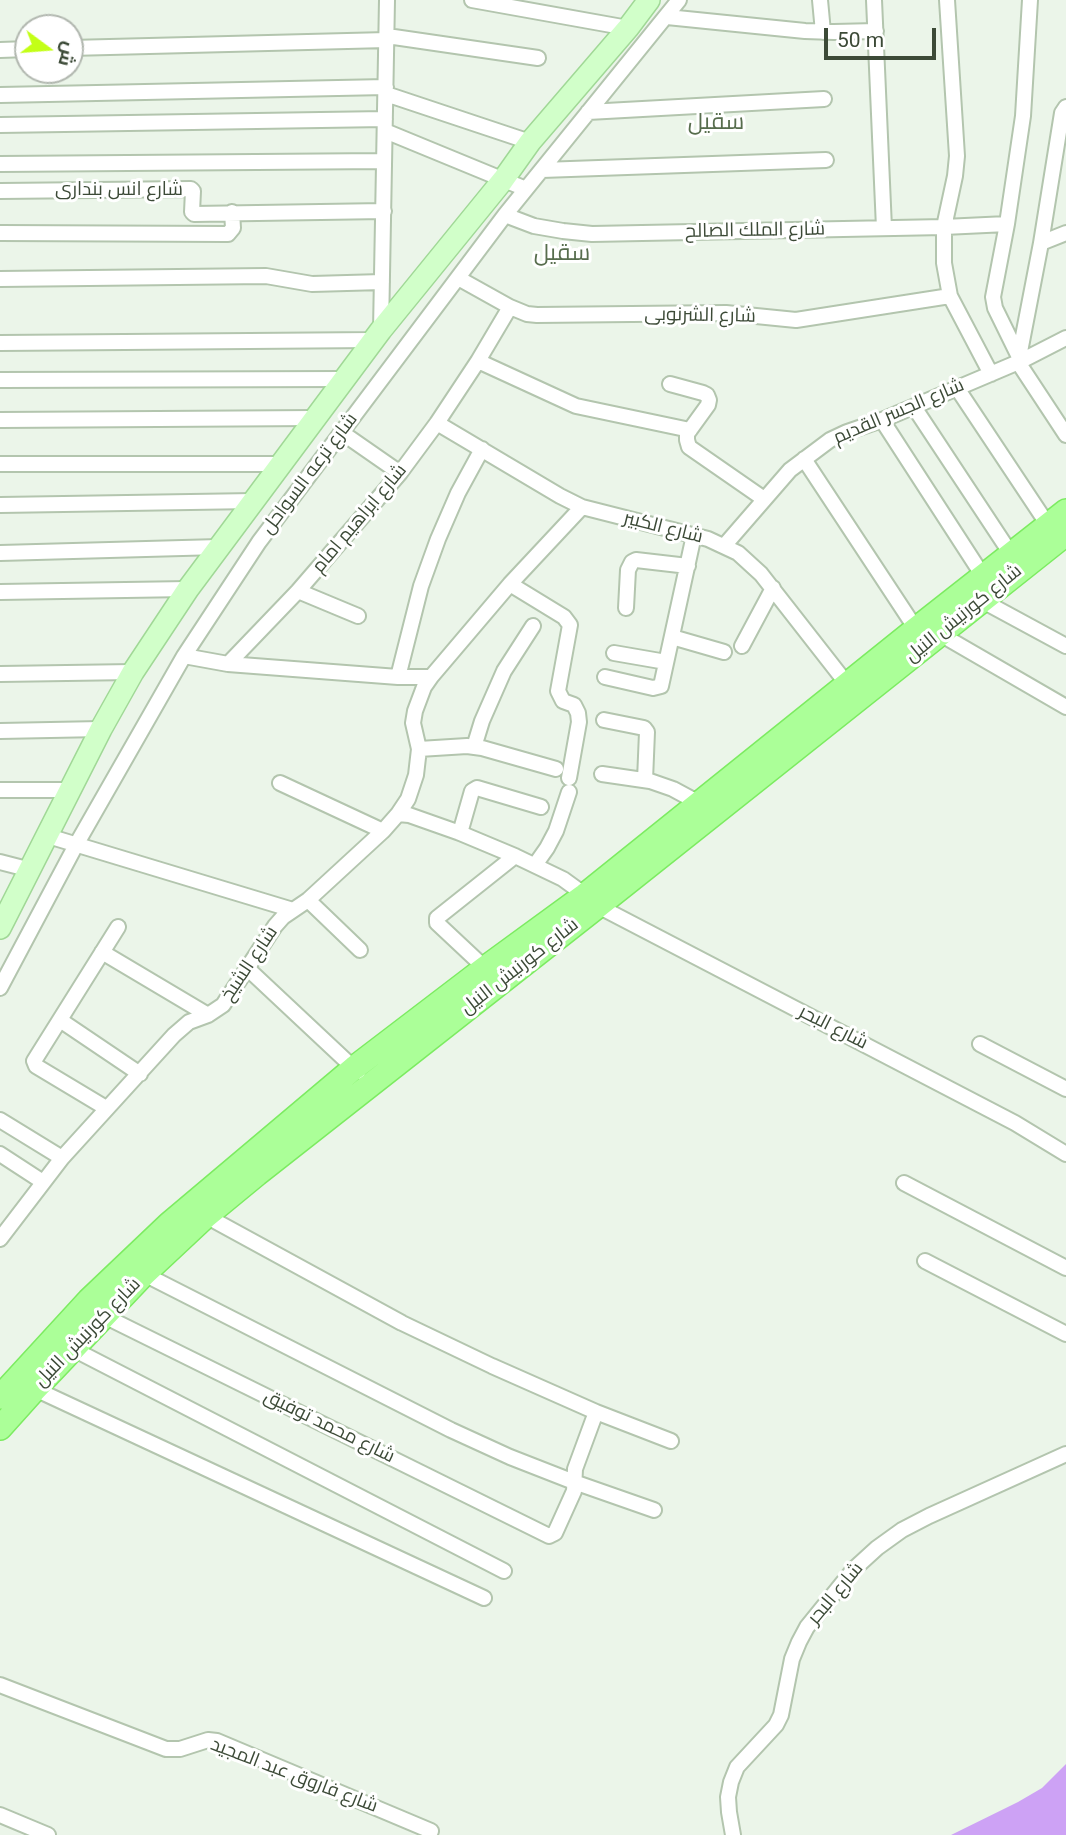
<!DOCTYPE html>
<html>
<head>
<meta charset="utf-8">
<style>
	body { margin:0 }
	#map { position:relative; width:1066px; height:1835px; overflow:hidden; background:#ebf5e9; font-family:Roboto,Cairo,sans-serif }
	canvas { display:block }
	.north { position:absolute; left:14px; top:14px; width:70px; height:70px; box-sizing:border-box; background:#fff; border:2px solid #b1b7af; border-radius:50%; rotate:106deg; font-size:19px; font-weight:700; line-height:28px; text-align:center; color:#3c4a37 }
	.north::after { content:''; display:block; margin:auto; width:24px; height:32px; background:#c3ff16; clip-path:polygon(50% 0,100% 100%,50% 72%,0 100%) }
	.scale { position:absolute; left:824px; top:28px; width:112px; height:32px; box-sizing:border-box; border:4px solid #3c4a37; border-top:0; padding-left:9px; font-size:21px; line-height:24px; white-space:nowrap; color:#3c4a37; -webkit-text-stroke:5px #fff; paint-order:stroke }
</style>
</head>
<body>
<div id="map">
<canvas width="1066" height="1835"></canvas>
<div class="north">ش</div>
<div class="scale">50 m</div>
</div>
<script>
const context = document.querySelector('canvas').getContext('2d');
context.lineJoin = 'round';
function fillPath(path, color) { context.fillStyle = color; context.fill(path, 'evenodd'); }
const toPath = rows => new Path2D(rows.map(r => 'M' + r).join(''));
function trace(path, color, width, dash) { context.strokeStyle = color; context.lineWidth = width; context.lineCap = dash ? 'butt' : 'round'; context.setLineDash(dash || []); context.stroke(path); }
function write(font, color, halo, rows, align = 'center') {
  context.font = font + ' Roboto,Cairo,sans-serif'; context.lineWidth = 6; context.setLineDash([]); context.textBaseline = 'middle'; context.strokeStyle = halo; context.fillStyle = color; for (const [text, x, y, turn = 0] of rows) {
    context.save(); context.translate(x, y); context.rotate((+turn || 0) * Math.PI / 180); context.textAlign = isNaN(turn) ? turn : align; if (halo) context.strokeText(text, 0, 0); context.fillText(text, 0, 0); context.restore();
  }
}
fillPath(toPath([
	[1066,1764,1066,1835,951,1835,1018,1802,1042,1788]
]), '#cda2f5');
const street = toPath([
	[472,0,628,28],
	[820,0,823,32],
	[874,0,884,228],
	[947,0,957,156,955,176,944,227,944,263,950,296,991,374],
	[667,17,805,31,834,32,876,31],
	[387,36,538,58],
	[70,48,387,40],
	[0,50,28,49],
	[386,94,530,142],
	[0,95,386,87],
	[588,112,824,99],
	[0,125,385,119],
	[385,131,526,189],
	[0,164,384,161],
	[542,170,826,160],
	[0,191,191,189,193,191,192,212,194,214,384,211],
	[505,215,534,226,563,231,592,234,944,227,1007,224],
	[0,233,228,234,233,228,232,212],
	[1041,243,1066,233],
	[458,278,510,307,527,314,537,315,726,313,796,320,950,296],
	[0,279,266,276,312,284,382,282],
	[381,330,387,0],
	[0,343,374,340],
	[1019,357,1041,243,1062,113,1066,107],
	[478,361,576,406,690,430],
	[1021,361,995,308,993,297,1007,224,1023,116,1030,0],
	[1018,362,1066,435],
	[0,380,344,379],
	[670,384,703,393,707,395,709,400,708,405,687,434,687,440,689,447,764,499],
	[957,388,1048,525],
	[914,407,1011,554],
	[0,420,315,418],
	[882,420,983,576],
	[437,423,560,496,582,507,708,539,738,553,761,574,847,684],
	[341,432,400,473],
	[804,459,916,629],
	[0,464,281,464],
	[0,505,254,501],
	[724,546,790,470,830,440,847,432,882,420,1021,361,1066,338],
	[0,553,219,547],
	[510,584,564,617,570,625,558,691,563,701,574,705,578,713,579,722,569,778],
	[298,591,358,616],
	[0,592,188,589],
	[981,600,1066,646],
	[626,608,628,570,632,562,636,560,688,566],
	[940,634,1066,707],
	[672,637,724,652],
	[742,646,773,588],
	[614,653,666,662],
	[184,656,228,664,398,677,431,677],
	[228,664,298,591,400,473,437,423,478,361,510,307],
	[0,674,133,672],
	[398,677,421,586,438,539,458,493,482,449],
	[605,677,653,688,661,686,694,535],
	[604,720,644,728,647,732,645,780],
	[0,731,101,729],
	[474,747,482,721,504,671,533,626],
	[419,749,467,746,482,748,556,769],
	[602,774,650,781,673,789,699,803],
	[280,783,383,831],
	[0,790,71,790],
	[398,814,408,799,416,775,419,749,413,723,415,711,424,687,431,677,510,584,582,507],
	[460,833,472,791,477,788,541,807],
	[48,836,293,910],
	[0,862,31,870],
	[535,865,547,848,556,831,569,792],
	[308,900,360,950],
	[598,906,1015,1123,1066,1154],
	[102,952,208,1015],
	[247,968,358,1072],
	[485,968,437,923,437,918,515,856],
	[0,988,76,845,184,656,259,542,505,215,679,0],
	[60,1020,140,1074],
	[980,1044,1066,1089],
	[106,1108,36,1066,34,1061,118,927],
	[0,1120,62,1158],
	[0,1154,43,1182],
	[904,1183,1066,1268],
	[206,1216,402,1323,492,1366,596,1412,671,1441],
	[0,1239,62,1158,174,1035,189,1022,208,1015,223,1005,275,926,283,917,308,900,383,831,398,814,409,815,460,833,515,856,563,879,585,895],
	[925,1261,1066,1334],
	[144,1274,451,1430,510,1457,574,1482,654,1510],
	[104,1316,549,1536,555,1533,574,1491,575,1469,596,1412],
	[73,1349,504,1571],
	[35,1389,484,1598],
	[0,1685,166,1749,180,1749,208,1740,217,1741,431,1831],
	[0,1815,48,1835],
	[733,1835,729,1812,728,1797,731,1782,737,1767,776,1725,781,1715,792,1659,799,1642,807,1627,854,1569,877,1548,902,1530,929,1516,1066,1454]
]);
const secondary = toPath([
	[0,928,101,729,133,672,188,589,381,330,503,180,530,142,628,28,649,0]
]);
const primary = toPath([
	[0,1397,89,1300,169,1224,354,1068,485,968,585,895,916,629,1066,511],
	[0,1428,35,1389,144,1274,206,1216,257,1174,598,906,1066,534]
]);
trace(street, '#b3c5ae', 18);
trace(secondary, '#a0d896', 24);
trace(primary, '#7ceb61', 26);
trace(street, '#fff', 14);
trace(secondary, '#d1ffc9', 21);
trace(primary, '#abff98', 23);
write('19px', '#3c4a37', '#fff', [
	["شارع انس بندارى",119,190],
	["شارع الملك الصالح",755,231,-1],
	["شارع الشرنوبى",700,316,1],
	["شارع الجسر القديم",899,412,-23],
	["شارع ترعه السواحل",310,474,-53],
	["شارع ابراهيم امام",360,519,-50],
	["شارع الكبير",663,528,14],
	["شارع كورنيش النيل",964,614,-39],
	["شارع الشيخ",250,964,-56],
	["شارع كورنيش النيل",520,967,-38],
	["شارع البحر",833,1028,27],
	["شارع كورنيش النيل",88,1333,-46],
	["شارع محمد توفيق",329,1427,26],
	["شارع البحر",836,1594,-50],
	["شارع فاروق عبد المجيد",294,1776,21]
]);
write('23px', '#576d4d', '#fff', [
	["سقيل",716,123],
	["سقيل",562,254]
]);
</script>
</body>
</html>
